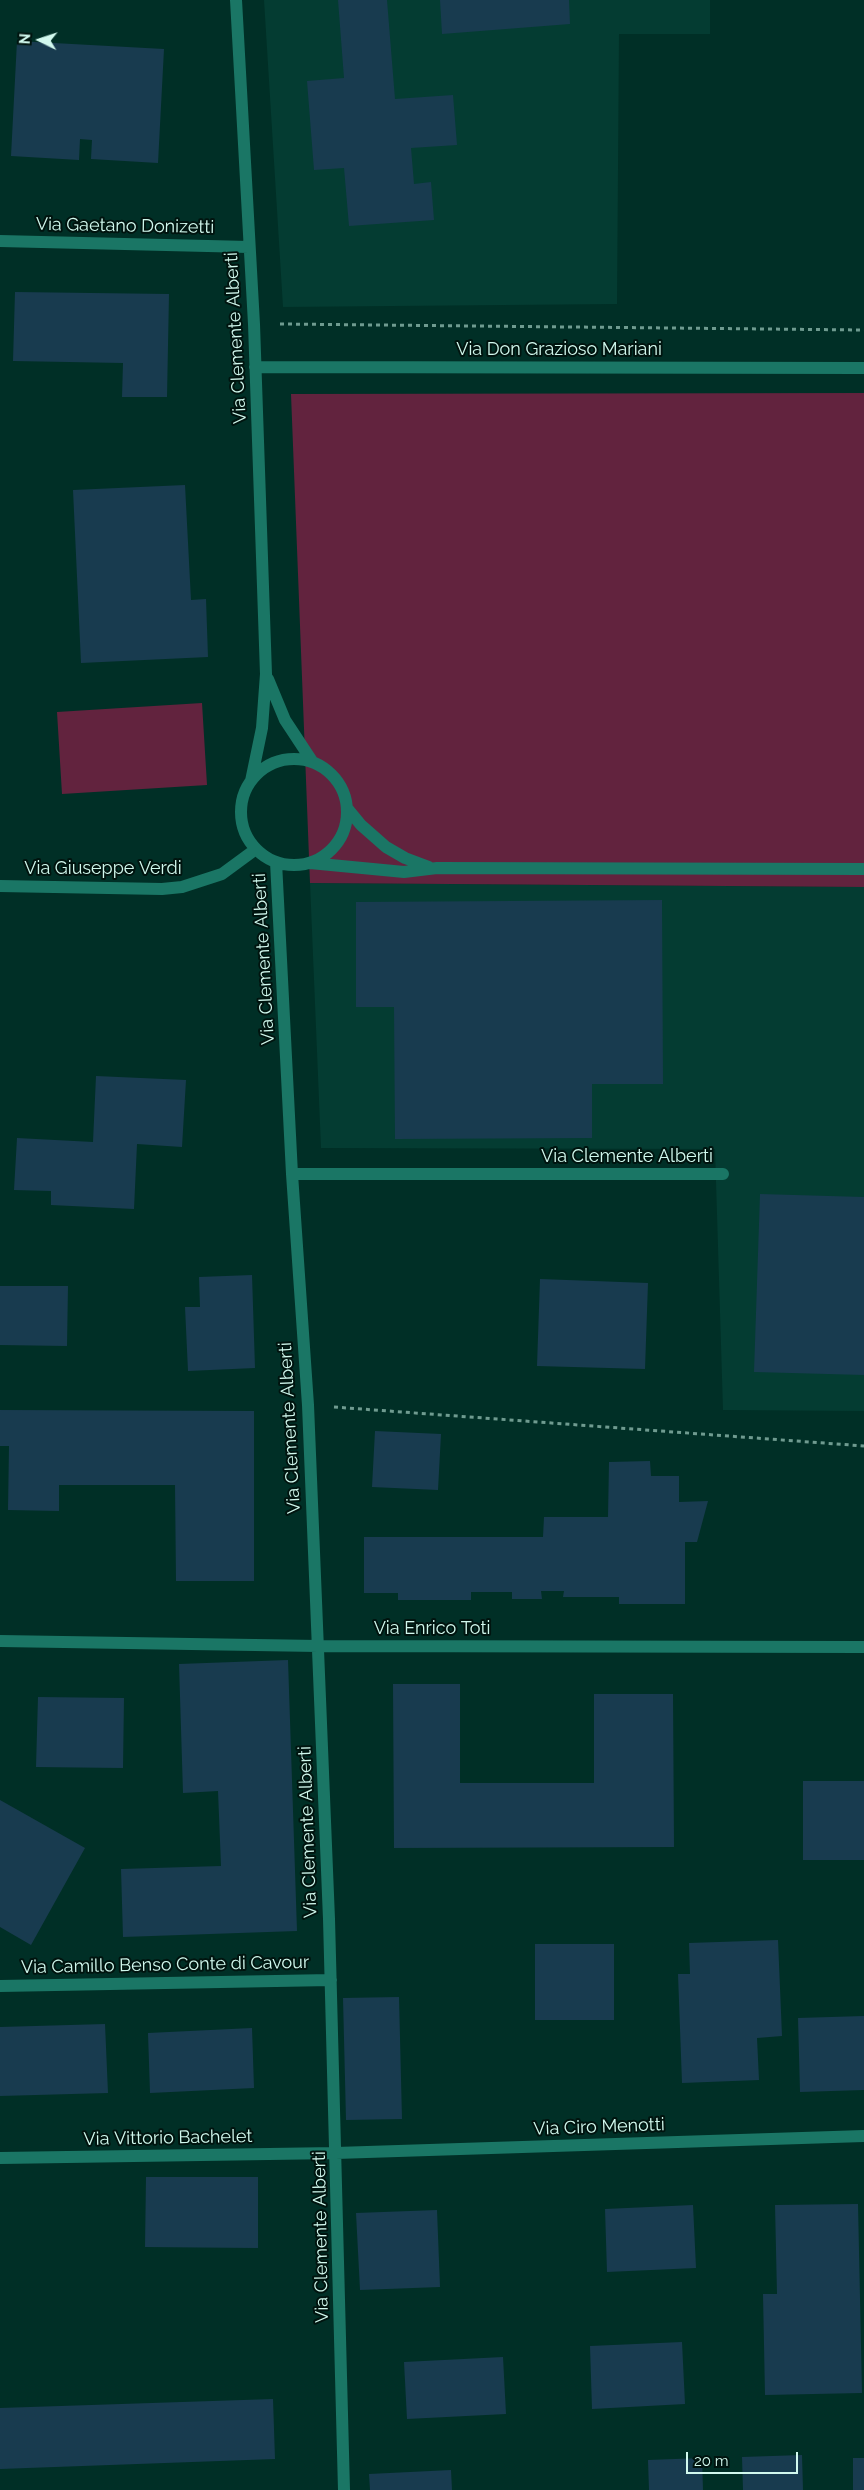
<!DOCTYPE html>
<html>
<head>
<meta charset="utf-8">
<style>
	body { margin:0 }
	#map { position:relative; width:864px; height:2490px; overflow:hidden; background:#002f26; font-family:Raleway,sans-serif }
	canvas { display:block }
	.north { position:absolute; left:15px; top:15px; width:50px; height:50px; -webkit-text-stroke:4px #00140f; paint-order:stroke; rotate:274deg; font-size:14px; font-weight:700; line-height:20px; text-align:center; color:#d1f9ee }
	.north::after { content:''; display:block; margin:auto; width:18px; height:22px; background:#d1f9ee; clip-path:polygon(50% 0,100% 100%,50% 72%,0 100%) }
	.scale { position:absolute; left:686px; top:2452px; width:112px; height:22px; box-sizing:border-box; border:2px solid #d1f9ee; border-top:0; padding-left:6px; font-size:15px; line-height:18px; white-space:nowrap; color:#d1f9ee; -webkit-text-stroke:4px #00140f; paint-order:stroke }
</style>
</head>
<body>
<div id="map">
<canvas width="864" height="2490"></canvas>
<div class="north">N</div>
<div class="scale">20 m</div>
</div>
<script>
const context = document.querySelector('canvas').getContext('2d');
context.lineJoin = 'round';
function fillPath(path, color) { context.fillStyle = color; context.fill(path, 'evenodd'); }
const toPath = rows => new Path2D(rows.map(r => 'M' + r).join(''));
function trace(path, color, width, dash) { context.strokeStyle = color; context.lineWidth = width; context.lineCap = dash ? 'butt' : 'round'; context.setLineDash(dash || []); context.stroke(path); }
function write(font, color, halo, rows, align = 'center') {
  context.font = font + ' Raleway,sans-serif'; context.lineWidth = 4; context.setLineDash([]); context.textBaseline = 'middle'; context.strokeStyle = halo; context.fillStyle = color; for (const [text, x, y, turn = 0] of rows) {
    context.save(); context.translate(x, y); context.rotate((+turn || 0) * Math.PI / 180); context.textAlign = isNaN(turn) ? turn : align; if (halo) context.strokeText(text, 0, 0); context.fillText(text, 0, 0); context.restore();
  }
}
fillPath(toPath([
	[264,0,710,0,710,34,619,34,617,304,283,307],
	[310,883,864,887,864,1411,723,1410,715,1149,321,1148]
]), '#043c32');
fillPath(toPath([
	[864,393,864,887,310,883,291,394],
	[202,703,207,785,62,794,57,712]
]), '#62233e');
fillPath(toPath([
	[338,0,387,0,395,99,453,95,457,145,411,148,414,184,431,182,434,220,349,226,344,168,314,170,307,81,344,78],
	[440,0,569,0,570,24,442,34],
	[17,41,164,49,158,163,91,159,92,140,80,139,79,160,11,156],
	[15,292,169,294,167,397,122,397,123,363,13,361],
	[185,485,191,600,206,599,208,657,81,663,73,490],
	[662,900,663,1084,592,1084,592,1138,395,1139,394,1007,356,1007,356,902],
	[96,1076,186,1080,182,1147,137,1144,134,1209,51,1205,51,1191,14,1190,17,1138,93,1142],
	[760,1194,864,1197,864,1375,754,1372],
	[252,1275,255,1368,188,1371,185,1307,200,1307,199,1277],
	[540,1279,648,1283,645,1369,537,1366],
	[0,1286,68,1286,67,1346,0,1345],
	[0,1410,254,1411,254,1581,176,1581,175,1485,59,1485,59,1511,8,1510,9,1446,0,1446],
	[375,1431,441,1434,438,1490,372,1487],
	[650,1461,651,1476,679,1476,679,1502,708,1501,697,1542,685,1542,685,1604,619,1604,619,1597,563,1597,564,1591,541,1591,542,1599,512,1599,512,1592,471,1592,471,1600,398,1600,398,1593,364,1593,364,1537,543,1537,544,1517,608,1517,609,1462],
	[288,1660,297,1931,123,1937,121,1869,221,1866,218,1791,183,1793,179,1664],
	[393,1684,460,1684,460,1783,594,1783,594,1694,673,1694,674,1847,394,1848],
	[38,1697,124,1698,123,1768,36,1767],
	[803,1781,864,1781,864,1860,803,1860],
	[0,1800,85,1848,31,1945,0,1927],
	[778,1940,782,2036,757,2038,759,2080,682,2083,678,1974,690,1974,689,1943],
	[535,1944,614,1944,614,2020,535,2020],
	[399,1997,402,2119,346,2120,343,1998],
	[864,2016,864,2090,800,2092,798,2018],
	[105,2024,108,2093,0,2096,0,2027],
	[252,2028,254,2088,150,2093,148,2033],
	[146,2177,258,2177,258,2248,145,2247],
	[858,2204,862,2393,765,2395,763,2294,777,2294,775,2205],
	[693,2205,696,2268,607,2272,605,2209],
	[437,2210,440,2287,360,2290,356,2213],
	[682,2342,685,2404,592,2409,590,2346],
	[503,2357,506,2414,407,2419,404,2362],
	[273,2399,275,2459,0,2469,0,2408],
	[802,2455,803,2490,743,2490,742,2457],
	[702,2458,703,2490,649,2490,648,2460],
	[853,2458,864,2458,864,2490,853,2490],
	[451,2470,452,2490,370,2490,369,2474]
]), '#183b4f');
trace(toPath([
	[280,324,864,330],
	[334,1407,864,1446]
]), '#6f9b90', 3, [4, 4]);
trace(toPath([
	[236,0,254,324,266,674,262,728,251,781],
	[0,241,249,247],
	[255,367,864,368],
	[268,679,285,720,312,761],
	'241 812a53 53 0 1 1 106 0a53 53 0 1 1-106 0Z',
	[347,808,361,825,386,847,405,858,429,867],
	[276,862,292,1174,308,1405,329,1919,344,2490],
	[310,863,404,872,437,868,864,869],
	[0,886,162,889,182,887,222,874,256,849],
	[292,1174,723,1174],
	[0,1641,318,1646,864,1647],
	[0,1986,331,1980],
	[0,2158,336,2153,864,2136]
]), '#1a7665', 12);
write('18px', '#d1f9ee', '#00140f', [
	["Via Gaetano Donizetti",125,226,1],
	["Via Clemente Alberti",236,338,-93],
	["Via Don Grazioso Mariani",559,350],
	["Via Giuseppe Verdi",103,869],
	["Via Clemente Alberti",264,959,-93],
	["Via Clemente Alberti",627,1157],
	["Via Clemente Alberti",290,1428,-93],
	["Via Enrico Toti",432,1629],
	["Via Clemente Alberti",308,1832,-92],
	["Via Camillo Benso Conte di Cavour",165,1965,-1],
	["Via Ciro Menotti",599,2127,-2],
	["Via Vittorio Bachelet",168,2138,-1],
	["Via Clemente Alberti",321,2237,-91]
]);
</script>
</body>
</html>
